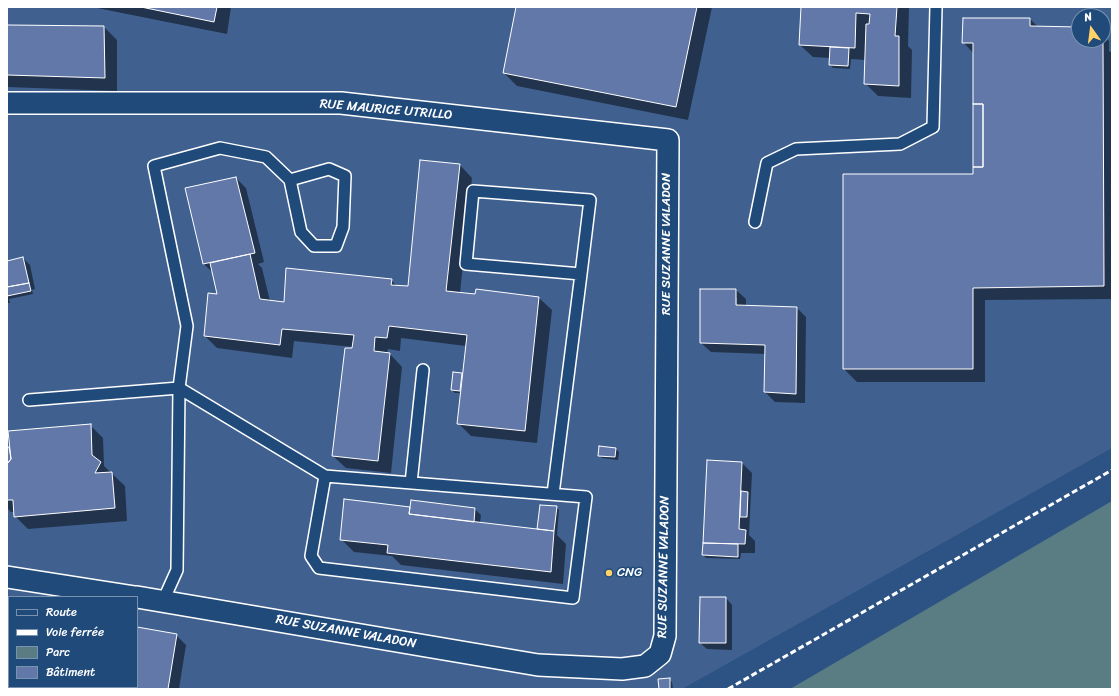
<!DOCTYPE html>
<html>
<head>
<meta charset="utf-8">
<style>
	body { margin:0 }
	#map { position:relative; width:1119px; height:696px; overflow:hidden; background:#2c5383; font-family:Sriracha,sans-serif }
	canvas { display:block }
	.frame { position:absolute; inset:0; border:8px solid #fff; pointer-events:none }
	.legend { position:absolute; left:8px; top:596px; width:130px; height:92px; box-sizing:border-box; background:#1f4a7a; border:1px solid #7992af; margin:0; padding:5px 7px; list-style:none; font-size:12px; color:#fff }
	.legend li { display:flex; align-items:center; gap:8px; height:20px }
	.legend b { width:20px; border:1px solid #7992af }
	.north { position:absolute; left:1071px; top:8px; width:40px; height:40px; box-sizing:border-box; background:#1f4a7a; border:1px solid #7992af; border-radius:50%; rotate:346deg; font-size:11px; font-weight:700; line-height:16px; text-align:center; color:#fff }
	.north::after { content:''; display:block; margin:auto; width:14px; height:18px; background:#ffd166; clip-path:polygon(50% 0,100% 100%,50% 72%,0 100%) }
</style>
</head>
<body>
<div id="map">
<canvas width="1119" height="696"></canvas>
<div class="frame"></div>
<ul class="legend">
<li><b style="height:5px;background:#1f4a7a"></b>Route</li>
<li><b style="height:5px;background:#fff"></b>Voie ferrée</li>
<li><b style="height:11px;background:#597d83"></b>Parc</li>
<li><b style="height:11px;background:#6278a9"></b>Bâtiment</li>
</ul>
<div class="north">N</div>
</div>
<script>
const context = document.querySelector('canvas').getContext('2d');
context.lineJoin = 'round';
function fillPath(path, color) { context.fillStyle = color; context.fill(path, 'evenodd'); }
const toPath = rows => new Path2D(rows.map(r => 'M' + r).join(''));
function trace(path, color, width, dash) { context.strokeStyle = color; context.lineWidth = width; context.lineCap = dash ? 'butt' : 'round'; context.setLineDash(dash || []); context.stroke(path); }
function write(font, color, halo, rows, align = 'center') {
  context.font = font + ' Sriracha,sans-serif'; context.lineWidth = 3; context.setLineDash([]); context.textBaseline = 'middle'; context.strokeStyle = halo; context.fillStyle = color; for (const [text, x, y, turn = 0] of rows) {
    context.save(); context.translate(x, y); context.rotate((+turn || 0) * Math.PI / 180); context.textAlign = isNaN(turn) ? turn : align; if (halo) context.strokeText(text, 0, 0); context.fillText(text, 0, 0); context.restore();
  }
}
fillPath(toPath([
	[7,7,1112,7,1112,448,682,689,7,689],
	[1079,16,1103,16,1103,40,1079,40],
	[9,597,137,597,137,687,9,687]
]), '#406190');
fillPath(toPath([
	[1112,501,1112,689,790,689]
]), '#597d83');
fillPath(toPath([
	[92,7,231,7,227,34],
	[517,7,712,7,688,120,517,86,504,73],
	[802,7,909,7,908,46,912,50,911,98,878,96,865,83,866,60,851,59,850,69,833,68,830,65,830,58,813,57,800,45],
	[1030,19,1038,27,1079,28,1079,40,1103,40,1103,35,1109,41,1109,51,1112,53,1112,299,985,300,985,382,857,382,844,369,974,175,974,54,963,42],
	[7,26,104,27,117,40,117,91,7,87],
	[460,165,472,178,460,293,476,295,477,290,539,298,552,310,537,443,471,436,458,423,461,393,455,393,452,390,454,373,463,374,466,346,401,338,400,351,388,349,387,354,390,354,402,367,391,473,346,468,333,456,353,347,294,341,292,358,217,348,205,336,218,295,213,273,204,264,236,178,246,188,264,262,258,264,262,268,270,301,285,303,391,280,397,286,409,287],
	[23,258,30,265,35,289,32,290,33,294,9,299,10,303,7,303,7,262],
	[736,290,746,299,746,307,797,308,806,317,805,403,775,402,765,392,766,354,711,352,701,343],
	[735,298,737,298,737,310,735,310],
	[90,425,103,438,104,466,125,486,127,521,28,529,15,516,15,512,11,512,7,508,7,448,11,450],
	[616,449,619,452,618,460,602,458,599,455],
	[708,461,742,463,752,473,749,535,755,541,755,553,741,553,740,559,706,558,703,555],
	[540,506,556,507,559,510,557,535,566,544,563,584,401,565,392,556,354,552,341,539,410,508,475,509,481,515,480,523,538,530],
	[726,598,732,605,732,650,707,649,700,643],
	[137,628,176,635,186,645,179,689,7,689,7,671,9,672,9,687,137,687],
	[669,679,672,682,673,689,660,689]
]), '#0007');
const building = toPath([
	[141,7,217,7,214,22,141,7],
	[516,7,697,7,676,107,503,73,516,7],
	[801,7,897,7,895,36,899,36,899,86,864,84,866,24,869,24,870,14,856,13,855,48,799,45,801,7],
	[963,18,1030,18,1030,26,1079,27,1079,40,1097,40,1097,43,1103,43,1104,286,973,288,973,369,843,369,843,174,973,174,973,167,983,167,983,104,973,104,973,43,962,43,963,18],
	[7,25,104,26,105,78,7,75,7,25],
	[830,47,849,48,848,66,829,65,830,47],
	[973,104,983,104,983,167,973,167,973,104],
	[420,160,460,164,446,291,475,294,476,289,539,297,525,431,457,424,467,335,389,326,387,338,375,337,374,351,390,353,378,461,332,456,345,348,352,348,354,335,282,329,280,345,204,336,208,293,217,294,210,263,250,254,260,299,284,302,286,268,392,279,391,285,408,286,420,160],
	[236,177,255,253,203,264,185,188,236,177],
	[23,257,29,283,7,287,7,261,23,257],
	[29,283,31,291,7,296,7,287,29,283],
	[700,289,736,289,736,305,797,307,796,394,764,392,765,345,700,343,700,289],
	[453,372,462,373,460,391,451,390,453,372],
	[91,424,92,455,101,462,95,473,112,472,115,508,14,517,13,500,7,500,7,464,11,459,8,431,91,424],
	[599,446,616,448,615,457,598,456,599,446],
	[7,447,9,447,11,459,7,464,7,447],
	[707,460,742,462,739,529,746,530,745,544,703,543,707,460],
	[741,491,748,492,747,517,740,517,741,491],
	[344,499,410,507,409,514,554,531,551,572,387,553,388,545,340,540,344,499],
	[411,500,475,508,474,522,409,514,411,500],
	[540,505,557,506,554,531,537,529,540,505],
	[703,543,738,544,738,557,702,555,703,543],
	[700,597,726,597,726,643,699,643,700,597],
	[137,627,177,634,168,689,105,689,105,687,137,687,137,627],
	[7,670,9,671,9,687,90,687,90,689,7,689,7,670],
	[670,678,670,689,659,689,658,679,670,678]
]);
fillPath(building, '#6278a9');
trace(building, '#fff', 1);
const lane = toPath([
	[755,222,767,163,796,149,900,144,933,127,936,7],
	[29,400,179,388,325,476,586,497,573,598,319,568,311,556,325,476],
	[411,483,423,370],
	[553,494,581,274,590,200,473,191,466,264,581,274],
	[163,601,177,570,179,388,187,326,154,166,220,148,266,157,290,180,301,232,314,246,336,246,343,227,345,176,329,169,290,180]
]);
const street = toPath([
	[7,103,341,103,668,140,665,636,660,654,645,666,622,669,538,665,137,597],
	[7,577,135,597]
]);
trace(lane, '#fff', 14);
trace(street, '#fff', 24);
trace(lane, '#1f4a7a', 11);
trace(street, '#1f4a7a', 21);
trace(toPath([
	[728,689,1112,470]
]), '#fff', 3, [6, 3]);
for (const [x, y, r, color] of [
	[609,573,4,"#ffd166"]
]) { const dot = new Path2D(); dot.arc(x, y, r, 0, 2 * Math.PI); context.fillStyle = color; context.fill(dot); trace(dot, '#1f4a7a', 1.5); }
write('13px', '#fff', '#1f4a7a', [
	["RUE MAURICE UTRILLO",386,110,5],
	["RUE SUZANNE VALADON",667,244,-90],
	["RUE SUZANNE VALADON",664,567,-89],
	["RUE SUZANNE VALADON",346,632,10]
]);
write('13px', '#fff', '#1f4a7a', [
	["CNG",617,573]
], 'left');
</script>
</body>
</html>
